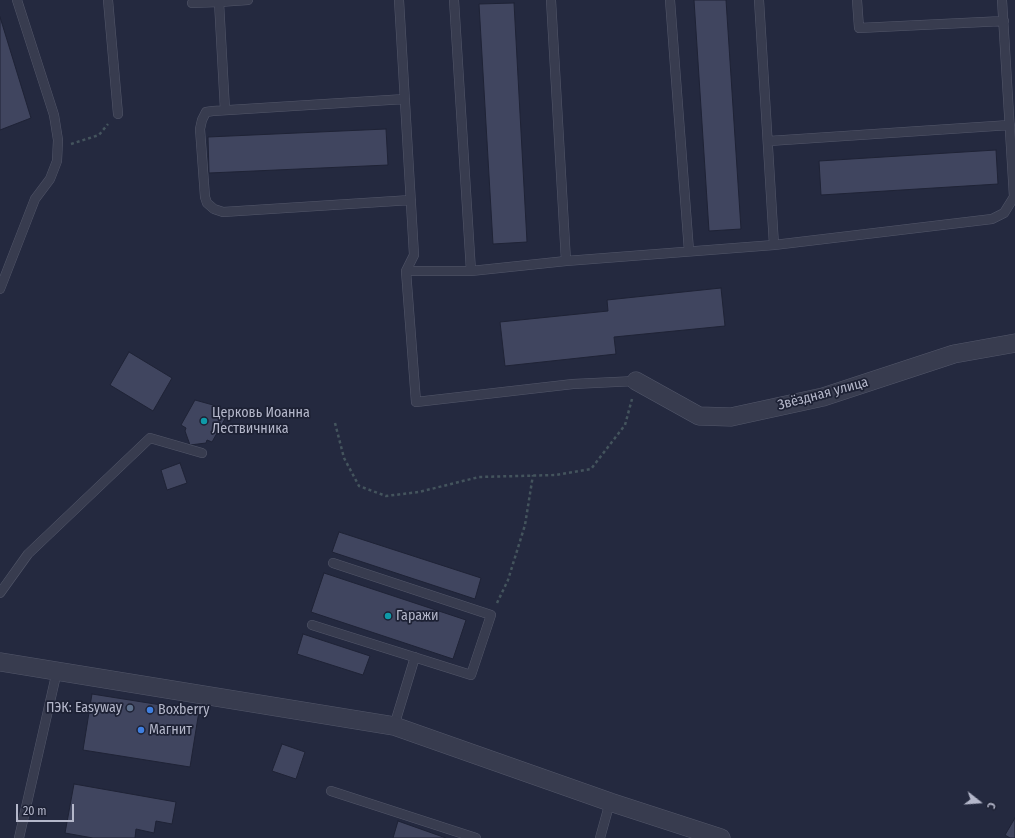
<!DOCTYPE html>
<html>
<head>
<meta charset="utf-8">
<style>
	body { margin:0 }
	#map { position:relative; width:1015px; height:838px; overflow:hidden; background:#24293f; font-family:"Fira Sans Condensed",sans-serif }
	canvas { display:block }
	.north { position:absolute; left:959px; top:782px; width:40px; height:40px; -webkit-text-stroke:3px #1d2134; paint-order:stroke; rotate:107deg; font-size:11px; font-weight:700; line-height:16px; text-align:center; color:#b4b7ca }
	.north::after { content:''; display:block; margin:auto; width:14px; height:18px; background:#b4b7ca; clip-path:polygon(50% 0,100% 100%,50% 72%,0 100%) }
	.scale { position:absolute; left:16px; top:804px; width:58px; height:18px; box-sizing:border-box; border:2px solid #b4b7ca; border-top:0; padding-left:5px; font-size:12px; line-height:14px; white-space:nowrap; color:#b4b7ca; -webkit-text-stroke:3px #1d2134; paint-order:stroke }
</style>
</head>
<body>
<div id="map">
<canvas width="1015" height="838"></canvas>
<div class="north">С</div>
<div class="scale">20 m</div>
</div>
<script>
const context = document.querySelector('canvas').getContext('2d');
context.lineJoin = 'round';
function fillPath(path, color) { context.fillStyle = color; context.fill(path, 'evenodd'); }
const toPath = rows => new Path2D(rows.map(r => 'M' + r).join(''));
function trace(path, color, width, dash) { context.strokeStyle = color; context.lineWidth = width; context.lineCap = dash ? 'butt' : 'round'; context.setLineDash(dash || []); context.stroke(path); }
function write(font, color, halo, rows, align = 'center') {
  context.font = font + ' "Fira Sans Condensed",sans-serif'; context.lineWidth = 3.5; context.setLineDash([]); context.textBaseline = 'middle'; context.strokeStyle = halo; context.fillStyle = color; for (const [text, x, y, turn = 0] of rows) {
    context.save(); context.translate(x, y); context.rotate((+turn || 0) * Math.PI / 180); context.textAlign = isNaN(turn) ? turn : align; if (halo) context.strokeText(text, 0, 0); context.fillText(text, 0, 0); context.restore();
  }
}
const building = toPath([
	[694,0,726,0,741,229,709,231,694,0],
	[514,3,527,242,493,244,479,4,514,3],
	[0,17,31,118,0,130,0,17],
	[386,129,388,165,209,173,208,137,386,129],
	[996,150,998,184,821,195,819,161,996,150],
	[721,288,725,326,614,337,616,354,505,366,500,322,608,311,607,300,721,288],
	[129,352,172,378,153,411,110,385,129,352],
	[195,400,213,405,226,417,212,442,207,440,206,443,190,445,185,431,186,428,181,425,195,400],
	[180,463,187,483,167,490,161,470,180,463],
	[339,532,481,578,475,599,332,552,339,532],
	[324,573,466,620,453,659,311,612,324,573],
	[303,634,370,656,363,675,297,654,303,634],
	[92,694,199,711,190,767,83,750,92,694],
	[282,744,305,752,296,779,272,771,282,744],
	[74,784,176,802,172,824,156,821,154,833,136,829,135,838,93,838,65,833,74,784],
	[1015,818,1015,838,1010,838,1005,835,1015,818],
	[398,821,446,838,393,838,398,821]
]);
fillPath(building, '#40455f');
trace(building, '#1f2336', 1);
const service = toPath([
	[108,0,118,114],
	[399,0,414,255,406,271,416,402,573,384,636,381],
	[454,0,471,271],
	[670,0,689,251],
	[759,0,774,245],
	[857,0,859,28,1004,21],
	[192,3,219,2],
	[405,99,213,111,206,112,202,120,200,129,205,197,207,203,214,209,223,212,411,200],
	[225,110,219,2,248,0],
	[769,141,1010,125],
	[566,261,774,245,992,219,1004,213,1014,197,1002,0],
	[406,271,471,271,566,261,551,0],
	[0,289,35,199,50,179,57,161,58,140,54,115,17,0],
	[0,593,28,554,150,438,202,453],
	[312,625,471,675,491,615,333,563],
	[394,726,415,657],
	[331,791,476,838],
	[19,838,57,671],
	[600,838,610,802]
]);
const minor = toPath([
	[636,381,699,416,731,417,823,397,954,354,1015,343],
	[0,662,394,726,610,802,721,838]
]);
trace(service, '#53576a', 10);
trace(minor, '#53576a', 19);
trace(toPath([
	[71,144,99,135,108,124],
	[335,423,344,458,359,486,386,496,419,492,479,477,556,475,591,469,625,425,632,399],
	[497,603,508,580,525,525,533,475]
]), '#44545d', 2.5, [3, 3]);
trace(service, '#383c4f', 9);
trace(minor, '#383c4f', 18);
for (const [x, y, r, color] of [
	[204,421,4,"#0f9aa8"],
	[388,616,4,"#0f9aa8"],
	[130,708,4,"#5c6f8a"],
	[150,710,4,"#3f7fe0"],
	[141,730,4,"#3f7fe0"]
]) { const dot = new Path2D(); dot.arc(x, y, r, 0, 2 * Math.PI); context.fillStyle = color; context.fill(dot); trace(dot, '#1d2134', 1.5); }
write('14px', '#b4b7ca', '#1d2134', [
	["Звёздная улица",823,394,-15]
]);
write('14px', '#b4b7ca', '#1d2134', [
	["Церковь Иоанна",212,413],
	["Лествичника",212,429],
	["Гаражи",396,616],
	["ПЭК: Easyway",122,708,"right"],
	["Boxberry",158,710],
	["Магнит",149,730]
], 'left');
</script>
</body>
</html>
